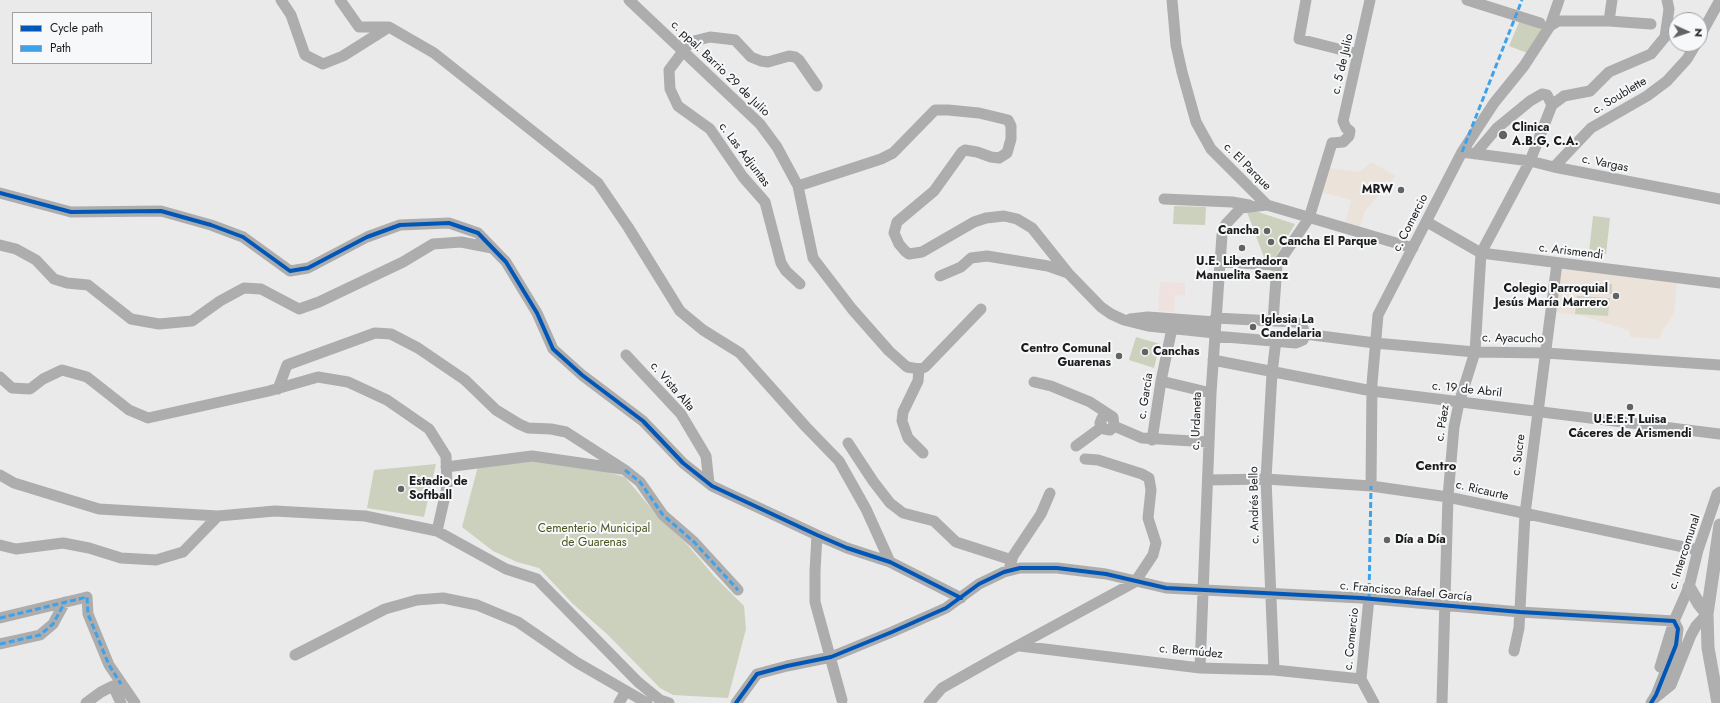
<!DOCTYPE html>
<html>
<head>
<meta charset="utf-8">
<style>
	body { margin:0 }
	#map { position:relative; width:1720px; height:703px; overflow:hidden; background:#eaeaea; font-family:Jost,sans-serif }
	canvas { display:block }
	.legend { position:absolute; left:12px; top:12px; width:140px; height:52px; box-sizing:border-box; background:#f6f8f9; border:1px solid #9ea0a1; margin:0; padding:5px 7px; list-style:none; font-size:12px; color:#1b1b1c }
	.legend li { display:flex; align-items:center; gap:8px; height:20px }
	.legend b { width:20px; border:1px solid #9ea0a1 }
	.north { position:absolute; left:1668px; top:12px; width:40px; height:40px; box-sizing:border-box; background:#f6f8f9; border:1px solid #9ea0a1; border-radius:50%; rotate:93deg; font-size:11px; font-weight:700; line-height:16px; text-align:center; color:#1b1b1c }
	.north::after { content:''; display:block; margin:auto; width:14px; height:18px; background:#636364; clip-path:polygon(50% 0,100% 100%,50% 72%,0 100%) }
</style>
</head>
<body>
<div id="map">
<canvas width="1720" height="703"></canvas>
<ul class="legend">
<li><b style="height:5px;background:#0057b8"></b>Cycle path</li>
<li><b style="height:5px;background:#3da2ea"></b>Path</li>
</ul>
<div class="north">N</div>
</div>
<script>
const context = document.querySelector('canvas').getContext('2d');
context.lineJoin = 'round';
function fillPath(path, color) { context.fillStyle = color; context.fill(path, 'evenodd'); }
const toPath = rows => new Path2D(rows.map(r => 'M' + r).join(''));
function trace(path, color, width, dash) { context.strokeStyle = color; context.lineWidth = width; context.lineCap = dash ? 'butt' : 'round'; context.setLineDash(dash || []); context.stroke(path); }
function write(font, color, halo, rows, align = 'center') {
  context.font = font + ' Jost,sans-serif'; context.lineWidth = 4; context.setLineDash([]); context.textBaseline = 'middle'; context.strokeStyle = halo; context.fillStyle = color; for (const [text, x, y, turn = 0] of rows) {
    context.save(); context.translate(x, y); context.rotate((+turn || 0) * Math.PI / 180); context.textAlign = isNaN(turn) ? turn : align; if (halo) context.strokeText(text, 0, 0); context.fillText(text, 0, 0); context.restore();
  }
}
fillPath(toPath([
	[1160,282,1185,283,1185,296,1175,295,1174,312,1158,311]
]), '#f0e1e1');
fillPath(toPath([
	[1371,162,1396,176,1365,211,1360,227,1345,224,1351,200,1322,192,1329,168,1360,172],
	[1561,267,1677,281,1674,314,1661,333,1660,339,1630,337,1630,331,1583,316,1555,312]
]), '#ebe3d9');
fillPath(toPath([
	[1520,20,1543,28,1527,53,1509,46],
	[1174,206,1206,207,1205,225,1173,224],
	[1252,210,1295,224,1275,258,1265,260,1247,212],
	[1593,216,1610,218,1606,254,1589,252],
	[1594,283,1612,284,1612,294,1593,292],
	[1577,296,1610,298,1608,316,1575,314],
	[1136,337,1160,344,1154,368,1129,360],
	[527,459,586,466,625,477,661,520,686,543,714,576,744,606,746,629,728,698,673,695,660,688,607,634,572,603,539,568,517,562,493,551,462,527,478,466],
	[436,464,424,517,367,508,374,470]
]), '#ccd1bd');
trace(toPath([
	[281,0,291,15,305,55,323,64,343,56,389,27],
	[340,0,359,27,389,27,434,53,598,183,628,227,680,311,703,330,740,353,806,427,839,461,866,509,890,562],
	[629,0,760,124,777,147,798,186,881,159,893,153,935,110,948,110,979,113,1008,120,1011,126,1011,139,1007,153,999,158,991,157,977,152,965,150,962,152,934,191,897,222,894,233,899,244,905,251,909,254,922,252,974,222,986,218,1004,216,1017,219,1032,228,1068,273,1101,307,1111,314,1124,320,1148,326,1215,333],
	[1172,0,1176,45,1182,72,1196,122,1211,149,1267,205,1413,248],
	[1306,0,1299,39,1358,54],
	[1467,0,1540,23],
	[1609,21,1651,24],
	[1550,26,1558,21,1609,21,1612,0],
	[1700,36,1720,0],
	[1462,152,1530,161,1554,167,1720,199],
	[1475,154,1497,128,1530,101,1542,94,1547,95,1552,105],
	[1554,167,1591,128,1647,96,1667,81,1687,59,1696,44],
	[798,186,813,258,852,309,889,351,907,367,919,369,925,367,981,309],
	[0,193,71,212,161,211,211,225,243,237,290,271,308,268,367,237,400,225,449,223,478,233,506,262,537,313,553,349,582,375,643,421,683,463,712,486,817,535,847,548,890,562,961,598],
	[1164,199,1232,202,1249,205],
	[1427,222,1481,253,1720,283],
	[0,245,16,249,36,260,54,279,67,283,88,285,131,319,159,324,192,321,220,301,244,288,261,289,299,309,319,302,403,262,433,244,461,242,492,248],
	[1220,262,1277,265],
	[940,276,961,267,971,258,987,256,1048,266,1068,273],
	[800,284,786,271,781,263,765,202,743,177,710,129,678,106,670,89,669,70,690,42,710,37,727,39,735,40,751,57,761,61,768,62,789,56,795,57,799,60,817,86],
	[1130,319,1148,317,1215,322],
	[1273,321,1277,265,1309,218,1332,143,1343,142,1349,136,1350,131,1346,128,1343,121,1370,0],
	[1305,334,1375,343,1475,352,1546,353,1720,365],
	[1214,336,1296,343,1303,340,1305,334,1302,325,1295,322,1215,318],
	[626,355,681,414,706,456,709,483],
	[1213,360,1372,391,1720,434],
	[919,369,918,381,903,412,902,421,908,438,923,453],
	[0,377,12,388,30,389,43,379,62,370,87,377,129,410,148,418,269,391,318,377,348,382,387,400,429,429,446,456,447,487,437,531],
	[1161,381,1211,393],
	[1034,382,1051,386,1090,402,1113,417,1114,426,1110,430,1104,429,1100,423,1102,418,1108,415],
	[278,389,287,365,375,333,391,334,418,348,465,380,496,410,519,424,528,428,551,429,566,432,625,470,640,482,663,515,694,542,738,590],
	[1114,426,1142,438,1209,442],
	[1152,440,1161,381,1171,333],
	[848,443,873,481,890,503,903,513,934,521,956,542,1012,560],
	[1076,446,1102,427],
	[446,467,532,456,622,469],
	[0,475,14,483,99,509,218,516,275,511,365,516,437,531,506,569,537,579,638,682,660,700,669,703],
	[1208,480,1266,479,1371,486,1448,497,1698,550],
	[1371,486,1372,384,1378,315,1462,152,1494,103,1524,66,1550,26,1559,0],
	[817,535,815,571,815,602,842,700],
	[0,545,16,549,63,543,89,548,121,558,156,560,183,552,218,516],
	[1010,566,1013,556,1041,514,1050,493],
	[1369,598,1361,679,1374,703],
	[0,618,87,597,88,614,109,665,135,703],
	[0,644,40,635,53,624,65,602],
	[1020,646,1200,668,1274,670,1361,679],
	[1514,651,1519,628,1525,514,1557,263],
	[295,655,385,609,417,600,443,598,477,605,518,622,576,662,647,703],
	[1660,667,1674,621,1689,587,1698,550,1717,494,1720,492],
	[1200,668,1211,393,1222,235,1226,224,1241,208,1267,205],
	[1274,670,1266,479,1272,373,1276,340],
	[113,686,121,703],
	[1655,698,1671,685,1691,635,1696,626,1707,614],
	[86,703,101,692,113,686,121,684],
	[619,703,626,691],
	[736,703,757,674,787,666,831,657,892,632,946,608,979,584,1004,572,1020,568,1057,568,1106,574,1166,588,1361,598,1520,612,1674,621,1678,629,1676,645,1656,695,1651,703],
	[929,703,942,688,995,658,1135,582,1153,555,1156,543,1148,518,1151,490,1149,478,1142,474,1098,460,1085,459],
	[1442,703,1448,497,1454,427,1459,403,1475,352,1481,253,1530,161,1552,105,1564,96,1590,91,1609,72,1651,54,1665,37,1669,9,1667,0]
]), '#aeadad', 11);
trace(toPath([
	[1689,587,1699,604,1707,614],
	[1718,703,1708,648,1707,614,1720,525]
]), '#afafaf', 13);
trace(toPath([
	[1462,152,1522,0],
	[625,470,640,482,663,515,694,542,738,590],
	[1369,598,1371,486],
	[0,618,87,597,88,614,109,665,121,684],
	[0,644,40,635,53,624,65,602]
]), '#3da2ea', 3, [6, 3]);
trace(toPath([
	[0,193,71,212,161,211,211,225,243,237,290,271,308,268,367,237,400,225,449,223,478,233,506,262,537,313,553,349,582,375,643,421,683,463,712,486,817,535,847,548,890,562,961,598],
	[736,703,757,674,787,666,831,657,892,632,946,608,979,584,1004,572,1020,568,1057,568,1106,574,1166,588,1361,598,1520,612,1674,621,1678,629,1676,645,1656,695,1651,703]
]), '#0057b8', 4);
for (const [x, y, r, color] of [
	[1503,135,5,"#636364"],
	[1401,190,4,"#636364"],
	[1267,231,4,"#636364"],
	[1271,242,4,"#636364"],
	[1242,248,4,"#636364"],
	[1616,296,4,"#636364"],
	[1253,327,4,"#636364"],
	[1145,352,4,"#636364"],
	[1119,356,4,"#636364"],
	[1630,407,4,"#636364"],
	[401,489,4,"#636364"],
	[1387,540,4,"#636364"]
]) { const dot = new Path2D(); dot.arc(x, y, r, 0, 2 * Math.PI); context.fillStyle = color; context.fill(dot); trace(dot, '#f6f8f9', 1.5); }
write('12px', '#1b1b1c', '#f6f8f9', [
	["c. 5 de Julio",1343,64,-77],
	["c. ppal. Barrio 29 de Julio",720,69,44],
	["c. Soublette",1620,96,-31],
	["c. Las Adjuntas",744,155,53],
	["c. Vargas",1605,164,11],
	["c. El Parque",1247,167,45],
	["c. Comercio",1411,223,-63],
	["c. Arismendi",1571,252,7],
	["c. Ayacucho",1513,339,1],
	["c. Vista Alta",672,387,49],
	["c. 19 de Abril",1467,390,6],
	["c. García",1146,396,-81],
	["c. Urdaneta",1197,421,-88],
	["c. Páez",1443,423,-81],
	["c. Sucre",1519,455,-83],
	["c. Ricaurte",1482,491,13],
	["c. Andrés Bello",1255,505,-91],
	["c. Intercomunal",1685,552,-72],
	["c. Francisco Rafael García",1406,592,5],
	["c. Comercio",1352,639,-84],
	["c. Bermúdez",1191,652,5]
]);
write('bold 12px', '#1b1b1c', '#f6f8f9', [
	["Clinica",1512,128],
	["A.B.G, C.A.",1512,142],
	["MRW",1393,190,"right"],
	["Cancha",1259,231,"right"],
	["Cancha El Parque",1279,242],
	["U.E. Libertadora",1242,262,"center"],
	["Manuelita Saenz",1242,276,"center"],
	["Colegio Parroquial",1608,289,"right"],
	["Jesús María Marrero",1608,303,"right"],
	["Iglesia La",1261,320],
	["Candelaria",1261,334],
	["Centro Comunal",1111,349,"right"],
	["Guarenas",1111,363,"right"],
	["Canchas",1153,352],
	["U.E.E.T Luisa",1630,420,"center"],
	["Cáceres de Arismendi",1630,434,"center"],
	["Estadio de",409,482],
	["Softball",409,496],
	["Día a Día",1395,540]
], 'left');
write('12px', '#4b561b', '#f6f8f9', [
	["Cementerio Municipal",594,529],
	["de Guarenas",594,543]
]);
write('bold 13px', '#1b1b1c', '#f6f8f9', [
	["Centro",1436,467]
]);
</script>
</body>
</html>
